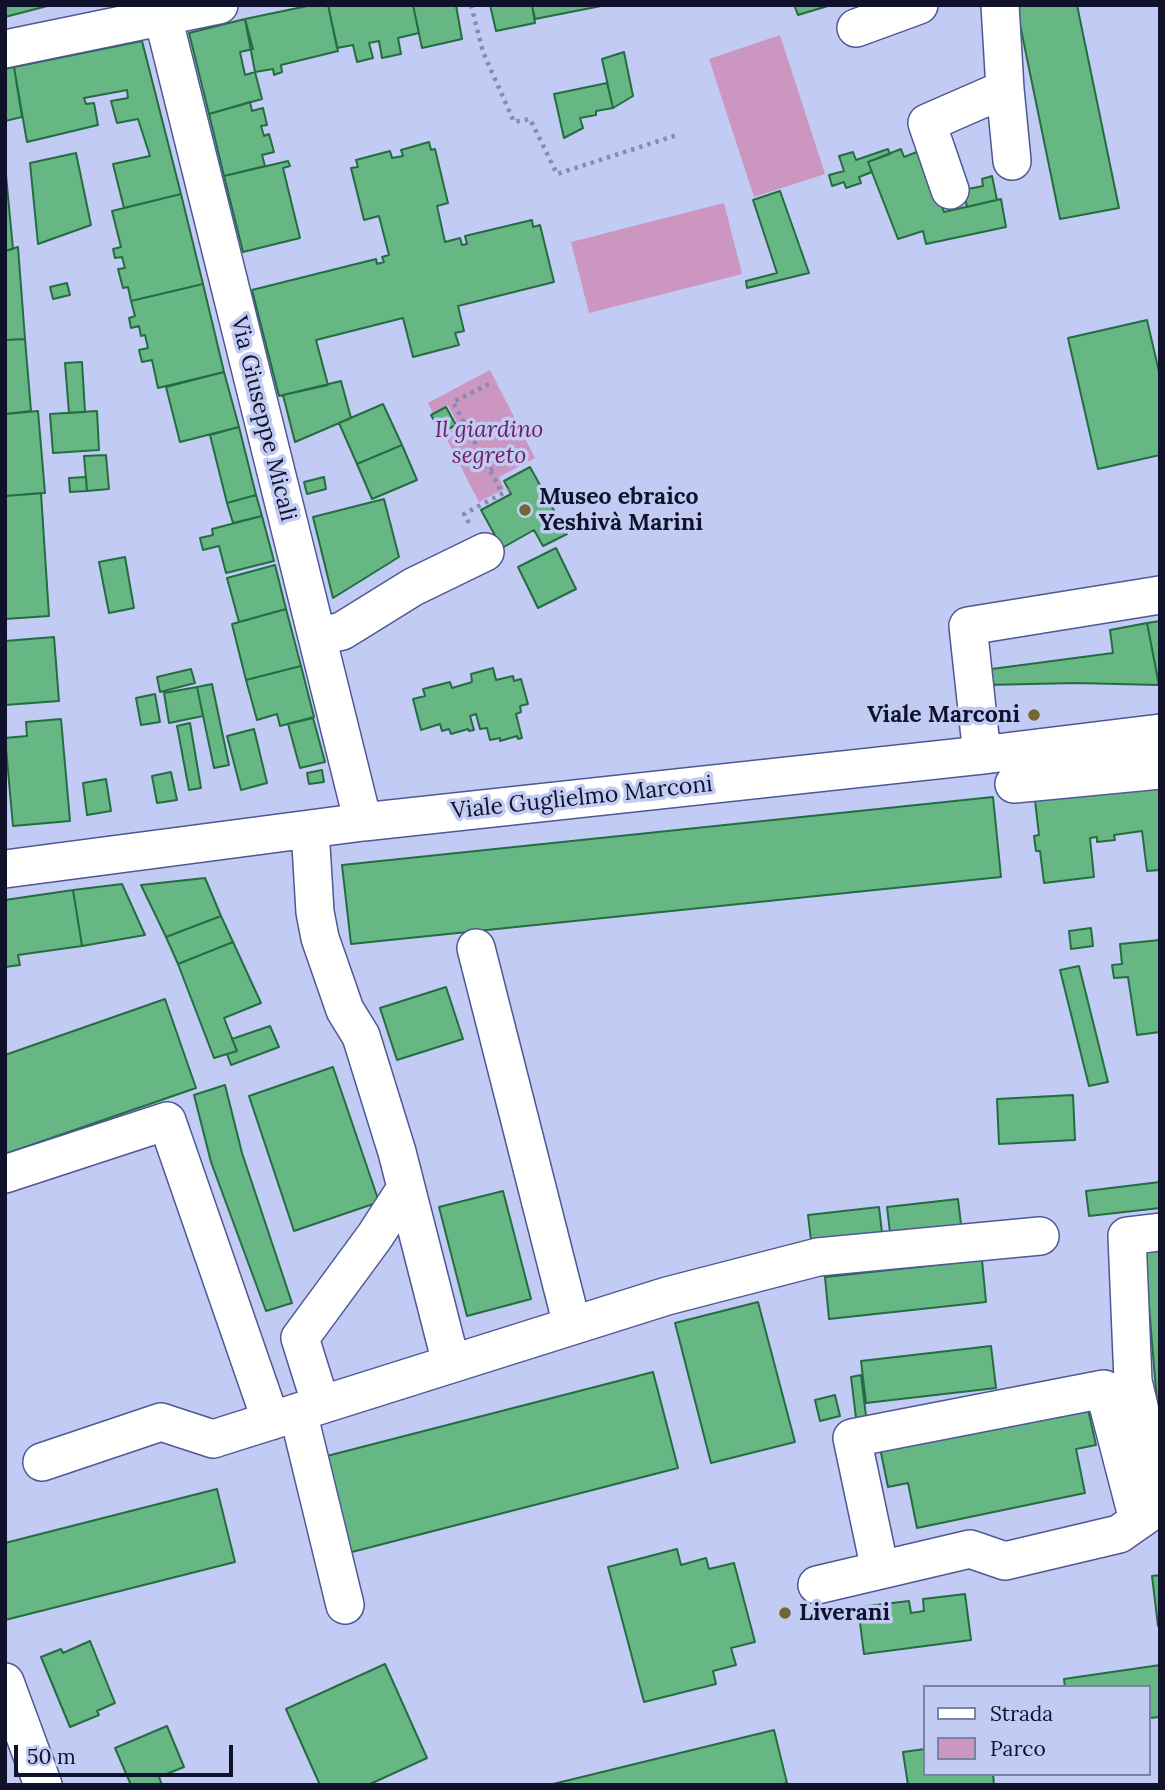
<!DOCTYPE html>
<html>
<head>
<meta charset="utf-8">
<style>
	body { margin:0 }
	#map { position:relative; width:1165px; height:1790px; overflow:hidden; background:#c1cbf4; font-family:Lora,serif }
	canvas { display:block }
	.frame { position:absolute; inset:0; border:7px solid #0f122a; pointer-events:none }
	.legend { position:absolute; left:923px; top:1685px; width:228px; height:91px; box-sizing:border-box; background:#c1cbf4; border:2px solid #7a81a3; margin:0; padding:9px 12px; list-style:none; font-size:21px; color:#0f122a }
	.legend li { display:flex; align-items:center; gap:14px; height:35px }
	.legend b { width:35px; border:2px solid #7a81a3 }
	.scale { position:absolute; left:14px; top:1745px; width:219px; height:32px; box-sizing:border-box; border:4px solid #0f122a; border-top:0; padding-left:9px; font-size:21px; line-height:24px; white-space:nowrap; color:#0f122a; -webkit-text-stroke:5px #c1cbf4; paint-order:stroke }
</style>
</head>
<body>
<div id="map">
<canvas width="1165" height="1790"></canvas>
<div class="frame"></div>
<ul class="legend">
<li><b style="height:9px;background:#fff"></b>Strada</li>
<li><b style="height:19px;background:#cb96bf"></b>Parco</li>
</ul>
<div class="scale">50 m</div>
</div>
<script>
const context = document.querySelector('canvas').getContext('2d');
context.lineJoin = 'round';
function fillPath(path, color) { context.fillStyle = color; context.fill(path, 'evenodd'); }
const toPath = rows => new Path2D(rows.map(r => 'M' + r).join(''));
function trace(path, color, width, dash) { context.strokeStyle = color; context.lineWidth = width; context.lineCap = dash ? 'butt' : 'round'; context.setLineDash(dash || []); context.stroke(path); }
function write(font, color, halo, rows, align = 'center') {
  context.font = font + ' Lora,serif'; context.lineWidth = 7; context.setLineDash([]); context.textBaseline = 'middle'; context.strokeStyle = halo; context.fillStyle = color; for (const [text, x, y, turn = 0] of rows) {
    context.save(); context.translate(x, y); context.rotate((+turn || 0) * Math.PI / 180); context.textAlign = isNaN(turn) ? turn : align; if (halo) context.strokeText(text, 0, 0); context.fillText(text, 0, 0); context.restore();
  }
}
fillPath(toPath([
	[780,35,825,174,754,197,709,59],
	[724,203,742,274,589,313,571,242],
	[490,370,535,458,499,477,504,489,479,502,444,434,459,426,448,405,433,413,428,403]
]), '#cb96bf');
const building = toPath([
	[5,5,51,5,5,17,5,5],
	[312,5,328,5,338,51,281,65,282,72,274,75,273,69,255,72,245,19,312,5],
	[328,5,413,5,419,33,398,38,401,54,382,58,379,41,369,43,373,58,357,62,353,45,337,48,328,5],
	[413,5,456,5,462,39,422,48,413,5],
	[490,5,532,5,535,23,496,31,490,5],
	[532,5,606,5,535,19,532,5],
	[794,5,831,5,798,15,794,5],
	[1016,5,1077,5,1119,208,1060,219,1016,5],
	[245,19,253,49,240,52,245,75,255,72,262,99,209,114,189,33,245,19],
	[142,41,181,194,124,208,113,164,150,156,138,119,117,123,111,101,128,98,127,90,84,98,86,104,94,103,98,125,27,142,14,67,142,41],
	[624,52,633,96,613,108,602,59,624,52],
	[14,67,22,117,5,121,5,69,14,67],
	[607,83,613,108,596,111,596,115,580,118,583,128,564,138,554,94,607,83],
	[250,102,252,111,263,108,267,125,261,126,264,136,269,134,274,152,262,155,265,166,224,176,209,114,250,102],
	[429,142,431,150,435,149,448,203,437,206,445,242,460,238,462,245,467,244,465,236,532,220,533,227,540,225,554,282,458,306,464,331,455,333,459,345,413,357,403,318,316,340,328,385,279,396,252,290,376,259,377,264,384,262,382,257,389,255,379,216,364,220,351,168,358,167,356,160,390,151,392,158,403,156,401,150,429,142],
	[888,149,890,154,868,162,872,172,859,177,861,183,846,188,844,182,832,186,829,175,844,171,839,156,853,152,856,160,888,149],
	[901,149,904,157,922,150,944,212,1001,199,1006,227,926,244,923,231,898,239,868,162,901,149],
	[76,153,91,225,38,244,30,163,76,153],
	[288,161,290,166,283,168,300,238,243,252,224,176,288,161],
	[5,165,13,249,5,251,5,165],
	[992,176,997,200,967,207,963,190,983,186,982,179,992,176],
	[780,191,809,273,747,288,746,281,777,273,753,200,780,191],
	[181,194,203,284,131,301,128,287,123,288,118,269,125,268,122,257,115,258,113,249,121,247,112,211,181,194],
	[18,247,25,339,5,340,5,251,18,247],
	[67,283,70,295,53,299,50,287,67,283],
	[203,284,224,372,158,388,152,360,142,362,139,350,148,348,145,335,141,336,139,326,131,328,129,318,135,316,131,301,203,284],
	[1147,320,1160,376,1160,455,1098,469,1068,338,1147,320],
	[25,339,31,411,5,414,5,340,25,339],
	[82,362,85,412,69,413,65,363,82,362],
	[224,372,239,427,180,442,166,387,224,372],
	[341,381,351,418,295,442,283,395,341,381],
	[383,404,402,445,357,464,339,423,383,404],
	[446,407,456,425,441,433,431,415,446,407],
	[38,411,45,493,5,496,5,414,38,411],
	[97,411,99,450,53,453,50,414,97,411],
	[239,427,256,495,227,503,210,435,239,427],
	[402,445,417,480,372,499,357,464,402,445],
	[106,455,109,489,87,491,84,456,106,455],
	[530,467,567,534,543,546,534,530,502,548,481,510,511,494,504,481,530,467],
	[86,477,87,491,70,492,69,478,86,477],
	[324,477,326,489,307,494,304,482,324,477],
	[41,493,49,616,5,619,5,496,41,493],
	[256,495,262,516,233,523,227,503,256,495],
	[384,499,399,557,333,598,313,517,384,499],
	[262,516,274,561,226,573,219,546,203,550,200,538,213,535,212,529,262,516],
	[556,548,576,589,538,608,518,567,556,548],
	[125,557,134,608,109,613,99,562,125,557],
	[275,565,286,609,239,622,227,578,275,565],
	[286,609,301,666,246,680,232,624,286,609],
	[1160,621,1160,685,1159,685,1147,623,1160,621],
	[1147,623,1159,685,1076,683,986,685,984,670,1113,653,1110,630,1147,623],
	[54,637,59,701,5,705,5,641,54,637],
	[301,666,314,717,280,726,277,714,257,720,246,680,301,666],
	[493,668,496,680,513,676,514,681,521,679,528,704,520,706,521,712,516,714,522,738,518,739,517,736,500,741,500,738,490,740,487,728,480,729,476,714,470,716,474,730,469,731,468,729,451,734,449,729,442,731,440,724,421,730,413,699,425,696,423,689,450,682,452,688,472,682,471,674,493,668],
	[191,669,195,683,160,692,157,677,191,669],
	[212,684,229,765,214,768,197,687,212,684],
	[197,687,203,716,169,723,164,693,197,687],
	[155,694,160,722,141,725,136,698,155,694],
	[313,718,325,762,300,768,288,724,313,718],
	[61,719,70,821,13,826,5,738,27,736,26,722,61,719],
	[190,723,201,788,189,790,177,726,190,723],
	[254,729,267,783,241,790,227,736,254,729],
	[322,770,324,782,309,784,307,773,322,770],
	[171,772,177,800,157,803,152,776,171,772],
	[1160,776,1160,870,1147,871,1142,831,1114,835,1115,840,1097,842,1097,837,1090,838,1094,877,1044,883,1040,851,1036,851,1034,836,1039,835,1034,792,1160,776],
	[106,779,111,811,87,815,83,783,106,779],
	[993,797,1001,877,351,944,342,865,993,797],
	[205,878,221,916,166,937,141,885,205,878],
	[122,884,145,935,82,946,73,890,122,884],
	[73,890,82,946,18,955,20,965,5,967,5,900,73,890],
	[221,916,233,942,178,964,166,937,221,916],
	[1091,928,1093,946,1071,949,1069,931,1091,928],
	[1160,940,1160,1032,1137,1035,1128,977,1114,978,1112,965,1122,964,1120,944,1160,940],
	[233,942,261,1003,224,1018,237,1051,214,1058,178,964,233,942],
	[1079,966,1108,1082,1089,1086,1060,970,1079,966],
	[446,987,463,1039,397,1060,380,1008,446,987],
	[165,999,196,1088,5,1154,5,1055,165,999],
	[270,1026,279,1047,231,1065,227,1054,237,1051,232,1039,270,1026],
	[333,1067,379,1202,294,1231,249,1096,333,1067],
	[225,1085,242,1153,292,1303,266,1311,211,1162,194,1095,225,1085],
	[1073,1095,1075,1140,999,1144,997,1099,1073,1095],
	[1160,1182,1160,1208,1089,1216,1086,1191,1160,1182],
	[503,1191,531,1299,467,1316,439,1207,503,1191],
	[958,1199,962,1233,891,1241,887,1207,958,1199],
	[879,1207,883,1241,812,1249,808,1215,879,1207],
	[1160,1246,1160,1401,1157,1402,1144,1248,1160,1246],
	[982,1260,986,1302,829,1319,825,1277,982,1260],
	[758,1302,795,1442,711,1463,675,1323,758,1302],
	[991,1346,996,1388,866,1403,861,1361,991,1346],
	[653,1372,678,1468,348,1553,323,1457,653,1372],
	[861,1375,866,1416,856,1418,851,1377,861,1375],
	[835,1395,840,1416,820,1421,815,1400,835,1395],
	[1087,1405,1096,1445,1076,1449,1085,1493,917,1528,908,1483,888,1487,880,1448,1087,1405],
	[217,1489,235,1562,5,1620,5,1543,217,1489],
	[677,1549,681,1565,706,1558,709,1569,734,1563,755,1642,731,1648,736,1665,713,1671,716,1684,644,1702,608,1567,677,1549],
	[1160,1575,1160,1626,1158,1626,1152,1576,1160,1575],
	[965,1594,971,1640,864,1654,858,1607,909,1601,911,1613,924,1611,923,1599,965,1594],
	[90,1641,115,1703,97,1711,99,1715,70,1727,41,1657,61,1649,63,1653,90,1641],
	[385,1664,427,1758,368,1785,320,1785,286,1709,385,1664],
	[1160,1665,1160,1717,1149,1718,1149,1687,1065,1687,1064,1679,1160,1665],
	[167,1726,184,1767,159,1777,162,1785,131,1785,115,1748,167,1726],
	[774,1730,787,1783,779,1785,549,1785,774,1730],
	[925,1749,925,1774,993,1774,994,1785,908,1785,903,1752,925,1749]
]);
fillPath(building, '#66b784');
trace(building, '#256c43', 2);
const minor = toPath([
	[1000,5,1005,89,1012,161],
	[163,17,363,822],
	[856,28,919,5],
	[5,49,219,5],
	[950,190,927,123,1005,89],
	[317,637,342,631,413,587,485,552],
	[982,755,968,626,1160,595],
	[1014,784,1160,770],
	[310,829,315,912,320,938,345,1010,361,1036,397,1152,451,1363],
	[5,869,363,822,982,755,1160,733],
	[476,948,572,1325],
	[5,1174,167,1121,271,1421],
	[1160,1232,1127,1236,1133,1381,1160,1496],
	[321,1405,300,1338,375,1236,406,1188],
	[298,1412,345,1605],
	[42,1462,161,1422,213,1439,667,1296,818,1257,1040,1236],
	[880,1570,852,1438,1104,1389,1138,1520],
	[817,1585,970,1549,1005,1561,1119,1534,1159,1506],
	[5,1682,43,1785]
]);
trace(minor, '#4e5894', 40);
trace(toPath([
	[471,5,483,52,514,122,530,119,557,174,677,135],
	[489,384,453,402,502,493],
	[490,470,525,451],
	[469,523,464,514,509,490]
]), '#858caf', 4.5, [3.5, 5]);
trace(minor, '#fff', 37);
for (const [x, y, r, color] of [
	[525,510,7,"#746633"],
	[1034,715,7,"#746633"],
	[785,1613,7,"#746633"]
]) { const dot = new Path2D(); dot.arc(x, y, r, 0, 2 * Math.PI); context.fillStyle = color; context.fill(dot); trace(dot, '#c1cbf4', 2.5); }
write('23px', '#0f122a', '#c1cbf4', [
	["Via Giuseppe Micali",263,419,76],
	["Viale Guglielmo Marconi",582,798,-6]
]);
write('italic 23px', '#6f1e63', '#c1cbf4', [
	["Il giardino",489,430],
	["segreto",489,456]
]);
write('bold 23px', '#0f122a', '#c1cbf4', [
	["Museo ebraico",539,497],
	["Yeshivà Marini",539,523],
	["Viale Marconi",1020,715,"right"],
	["Liverani",799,1613]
], 'left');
</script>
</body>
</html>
